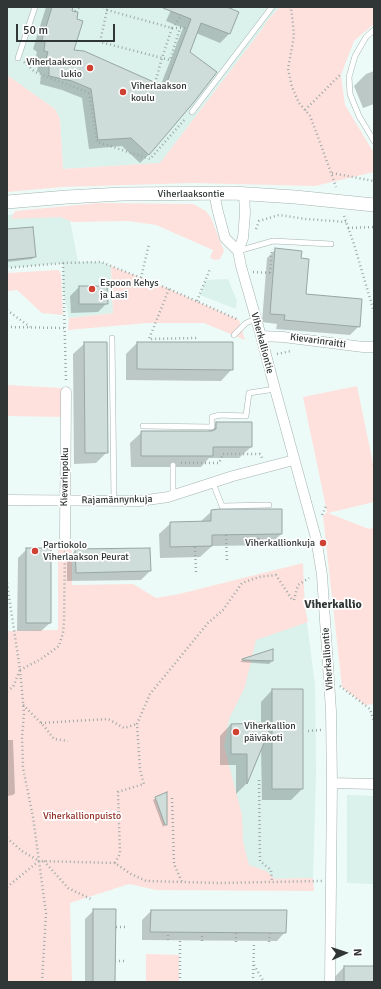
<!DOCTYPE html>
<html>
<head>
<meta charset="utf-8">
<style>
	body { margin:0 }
	#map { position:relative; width:381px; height:989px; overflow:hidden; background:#ecfbf8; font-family:Signika,sans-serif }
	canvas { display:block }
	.frame { position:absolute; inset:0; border:8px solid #303635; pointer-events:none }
	.north { position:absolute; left:325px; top:933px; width:40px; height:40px; -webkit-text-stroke:3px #fff; paint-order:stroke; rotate:87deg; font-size:11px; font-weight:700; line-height:16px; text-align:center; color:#303635 }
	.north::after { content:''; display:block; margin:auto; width:14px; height:18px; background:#303635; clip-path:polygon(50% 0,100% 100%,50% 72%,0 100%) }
	.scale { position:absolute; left:16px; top:24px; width:99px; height:18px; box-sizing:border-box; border:2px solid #303635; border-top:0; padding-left:5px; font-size:12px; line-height:14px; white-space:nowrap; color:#303635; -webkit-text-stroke:3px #fff; paint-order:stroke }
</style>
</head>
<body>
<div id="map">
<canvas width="381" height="989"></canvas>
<div class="frame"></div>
<div class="north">N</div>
<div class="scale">50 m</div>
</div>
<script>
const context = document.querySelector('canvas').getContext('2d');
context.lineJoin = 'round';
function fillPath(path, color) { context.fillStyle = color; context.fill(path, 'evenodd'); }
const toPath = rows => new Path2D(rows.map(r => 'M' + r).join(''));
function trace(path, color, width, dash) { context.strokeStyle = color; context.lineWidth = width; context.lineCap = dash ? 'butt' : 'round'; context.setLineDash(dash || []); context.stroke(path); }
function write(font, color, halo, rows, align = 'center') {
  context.font = font + ' Signika,sans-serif'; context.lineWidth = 3.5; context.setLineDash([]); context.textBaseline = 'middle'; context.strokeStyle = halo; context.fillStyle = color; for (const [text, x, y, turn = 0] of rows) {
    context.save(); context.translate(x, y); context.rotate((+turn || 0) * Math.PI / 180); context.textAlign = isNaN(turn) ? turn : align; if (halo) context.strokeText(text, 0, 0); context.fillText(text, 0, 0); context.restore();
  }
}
fillPath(toPath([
	[7,7,280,7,267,21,263,28,160,163,63,169,60,119,55,109,7,75],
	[52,210,68,210,78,262,101,262,111,266,113,313,69,318,63,291,63,263,7,268,7,215],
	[228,279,237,301,236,309,200,295,206,280],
	[305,608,315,685,316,772,313,878,275,879,218,872,187,669],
	[347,795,374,796,374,884,347,883]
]), '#daf1ec');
fillPath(toPath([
	[280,7,374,7,374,24,354,41,341,75,345,105,374,153,374,172,315,186,192,183,63,187,7,192,7,75,55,109,60,119,63,169,160,163,263,28,267,21],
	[99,203,193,204,206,211,211,218,224,251,220,259,215,260,210,258,213,250,156,225,128,221,73,222,60,217,11,219,15,211],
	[111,266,169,289,239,320,245,340,204,323,147,323,68,330,69,318,113,313],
	[58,270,61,274,63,315,42,313,17,290,7,291,7,273],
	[7,385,62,388,62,417,7,416],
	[357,386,374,468,374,502,328,513,369,529,374,527,374,704,365,705,342,687,323,516,327,512,303,397],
	[58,542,72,542,72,585,133,584,156,598,179,594,303,563,305,608,308,622,256,640,245,687,229,719,224,746,242,815,243,842,249,865,266,871,275,879,313,878,314,891,156,890,129,884,70,903,72,982,7,982,7,659,8,658,7,650,7,631,58,630],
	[146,954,179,955,179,982,146,982]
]), '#fee1dc');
fillPath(toPath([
	[46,7,72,7,71,12,73,51,160,87,183,28,166,21,171,10,162,7,225,7,237,12,229,34,220,43,196,33,149,154,140,163,122,146,89,149,82,98,62,90,40,84,41,74,37,71,39,61,35,60,37,52,33,49],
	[374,71,374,104,363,108,354,86,366,74],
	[7,230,35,256,32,259,7,262],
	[276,249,300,259,305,295,359,326,350,335,276,329,277,324,262,322,267,258],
	[79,287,107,303,98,312,71,313,70,296],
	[85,343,107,452,96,463,74,464,73,354],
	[137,343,232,369,221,381,126,380,126,354],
	[216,423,251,447,239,458,209,458,201,467,131,467,130,443,142,432,207,432],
	[212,511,281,534,270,545,212,546,200,557,160,558,159,534,171,523,200,522],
	[27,549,50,623,41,631,17,631,18,558],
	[76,550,150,571,141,580,67,581,67,559],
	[272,650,272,661,269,664,240,662,243,660],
	[272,690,302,789,291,800,262,800,261,747,246,784,236,794,236,765,220,765,220,736,231,724,261,724,261,702],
	[7,740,13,740,15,793,13,795,7,796],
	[156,798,166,824,163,827,153,800],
	[94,910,114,982,85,982,85,919],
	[151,911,285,932,277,941,142,940,142,920],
	[344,967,374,967,374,982,330,982]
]), '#0003');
const building = toPath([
	[52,7,73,7,72,11,78,12,77,19,83,21,74,50,84,51,165,87,191,19,163,8,163,7,227,7,239,12,230,34,201,23,190,52,217,72,194,102,149,155,131,138,98,140,91,89,72,81,49,76,49,65,45,62,48,52,44,51,45,43,42,40,52,7],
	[33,227,36,257,7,260,7,229,33,227],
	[275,248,302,251,301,258,309,259,306,294,362,299,360,327,284,320,285,315,270,314,275,248],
	[79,286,107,286,108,304,79,304,79,286],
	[84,342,107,342,108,453,85,453,84,342],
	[137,342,233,342,233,370,137,369,137,342],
	[216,422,252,422,252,447,213,447,213,456,141,456,141,431,212,431,216,429,216,422],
	[220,509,282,509,282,534,212,535,212,546,170,547,170,522,211,521,211,510,220,509],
	[26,548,51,548,51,623,26,623,26,548],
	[150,548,151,571,76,573,75,549,150,548],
	[273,649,273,661,242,660,242,659,273,649],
	[272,689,303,689,303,789,272,789,272,689],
	[265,723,269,731,247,784,247,754,231,754,231,724,265,723],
	[167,792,167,825,165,825,155,797,167,792],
	[93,909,116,909,115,982,93,982,93,909],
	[151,910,287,910,286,933,150,932,151,910],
	[344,966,374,966,374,982,344,982,344,966]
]);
fillPath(building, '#cfddda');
trace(building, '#98a6a2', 1);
const service = toPath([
	[374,30,366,37,355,56,349,77,350,94,359,116,374,141],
	[18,58,35,7],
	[192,112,272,7],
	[238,251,273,241,331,244],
	[234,335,246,323,256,319],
	[112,338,114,501],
	[143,426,212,427,212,417,220,415,246,416,249,393,275,389],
	[213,483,222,506,269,505],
	[173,496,173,465]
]);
const minor = toPath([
	[214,193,218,212,225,238,238,251],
	[244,194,245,213,243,238,238,251,241,266,261,336,275,389,316,538,322,575,331,711,332,783,330,982],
	[261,336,283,337,363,347,374,347],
	[7,500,140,501,168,497,233,476,294,460],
	[65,538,66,392],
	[332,783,374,784]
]);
const tertiary = toPath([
	[7,202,67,197,122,194,233,193,295,197,374,205]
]);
trace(service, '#a5b3b0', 6);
trace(minor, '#a5b3b0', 11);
trace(tertiary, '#a5b3b0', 14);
trace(toPath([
	[104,7,107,10,172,28,162,58,100,42,107,10,110,7],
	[289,7,291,8,293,24,294,36,288,69,292,87,299,103,310,116,317,134,336,187],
	[75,11,80,7],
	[172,28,182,15],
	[172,28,188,28],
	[24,62,35,72,92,94],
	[155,83,162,58,170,60,180,28],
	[89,93,97,142,150,159,186,118],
	[305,110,340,75],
	[332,173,374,181],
	[344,216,353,241,374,312],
	[348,228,374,227],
	[256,229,259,221,279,215,306,219,346,222],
	[63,263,66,382],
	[7,268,63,263,101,262,169,289,239,320],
	[253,272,273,273],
	[270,273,272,249],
	[141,278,149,244],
	[169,289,149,339,197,338],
	[197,301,210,269],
	[7,310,30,327],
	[7,327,64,328],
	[277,354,291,351],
	[181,463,219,463,223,454,260,454,262,458],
	[374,465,374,462],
	[322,515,326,506],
	[258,534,259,550],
	[226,535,227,561],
	[195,547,196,572],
	[7,583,20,670,24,713,22,737,23,768,33,817,39,861],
	[294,600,298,585,309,578],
	[20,670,41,659,59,646,63,633,64,622,65,549],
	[340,686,370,709,374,722],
	[7,691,13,687,20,670],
	[23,705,44,726,54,739,68,741],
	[41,723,108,719,124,728,137,724],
	[308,731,321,730],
	[259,780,260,861,271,870,272,882],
	[172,798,174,864,182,882],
	[7,838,22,851,39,861,46,913,42,982],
	[44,861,68,888,91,899],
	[115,863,120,854,118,792,124,790,144,784,140,770,137,724,150,694,208,623,223,610,242,583,259,577,276,575,293,601],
	[7,887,39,861,115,863,131,874,146,881,219,883,322,881],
	[116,927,125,927],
	[236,933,236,942],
	[168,940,168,932],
	[202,941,202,932],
	[269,942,270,933],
	[115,961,126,961],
	[254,965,264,982],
	[180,982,180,941],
	[253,982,254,942]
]), '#9ea9a7', 2.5, [1, 3]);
trace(service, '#fff', 5);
trace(minor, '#fff', 10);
trace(tertiary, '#fff', 13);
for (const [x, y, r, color] of [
	[90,68,4,"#ce4133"],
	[123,92,4,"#ce4133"],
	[92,289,4,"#ce4133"],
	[323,543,4,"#ce4133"],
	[35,551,4,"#ce4133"],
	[236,732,4,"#ce4133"]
]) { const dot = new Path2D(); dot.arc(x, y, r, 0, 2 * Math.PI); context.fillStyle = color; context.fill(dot); trace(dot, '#fff', 1.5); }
write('10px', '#303635', '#fff', [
	["Viherlaakson",82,62,"right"],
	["lukio",82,74,"right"],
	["Viherlaakson",131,86],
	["koulu",131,98],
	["Espoon Kehys",100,283],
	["ja Lasi",100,295],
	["Viherkallionkuja",315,543,"right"],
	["Partiokolo",43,545],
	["Viherlaakson Peurat",43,557],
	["Viherkallion",244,726],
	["päiväkoti",244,738]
], 'left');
write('10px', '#303635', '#fff', [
	["Viherlaaksontie",191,194],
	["Kievarinraitti",318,341,8],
	["Viherkalliontie",262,343,75],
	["Kievarinpolku",65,477,-89],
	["Rajamännynkuja",117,500,-1],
	["Viherkalliontie",328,659,-94]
]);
write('10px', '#912f25', '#fff', [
	["Viherkallionpuisto",82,816]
]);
write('bold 12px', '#303635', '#fff', [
	["Viherkallio",333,605]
]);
</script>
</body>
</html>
